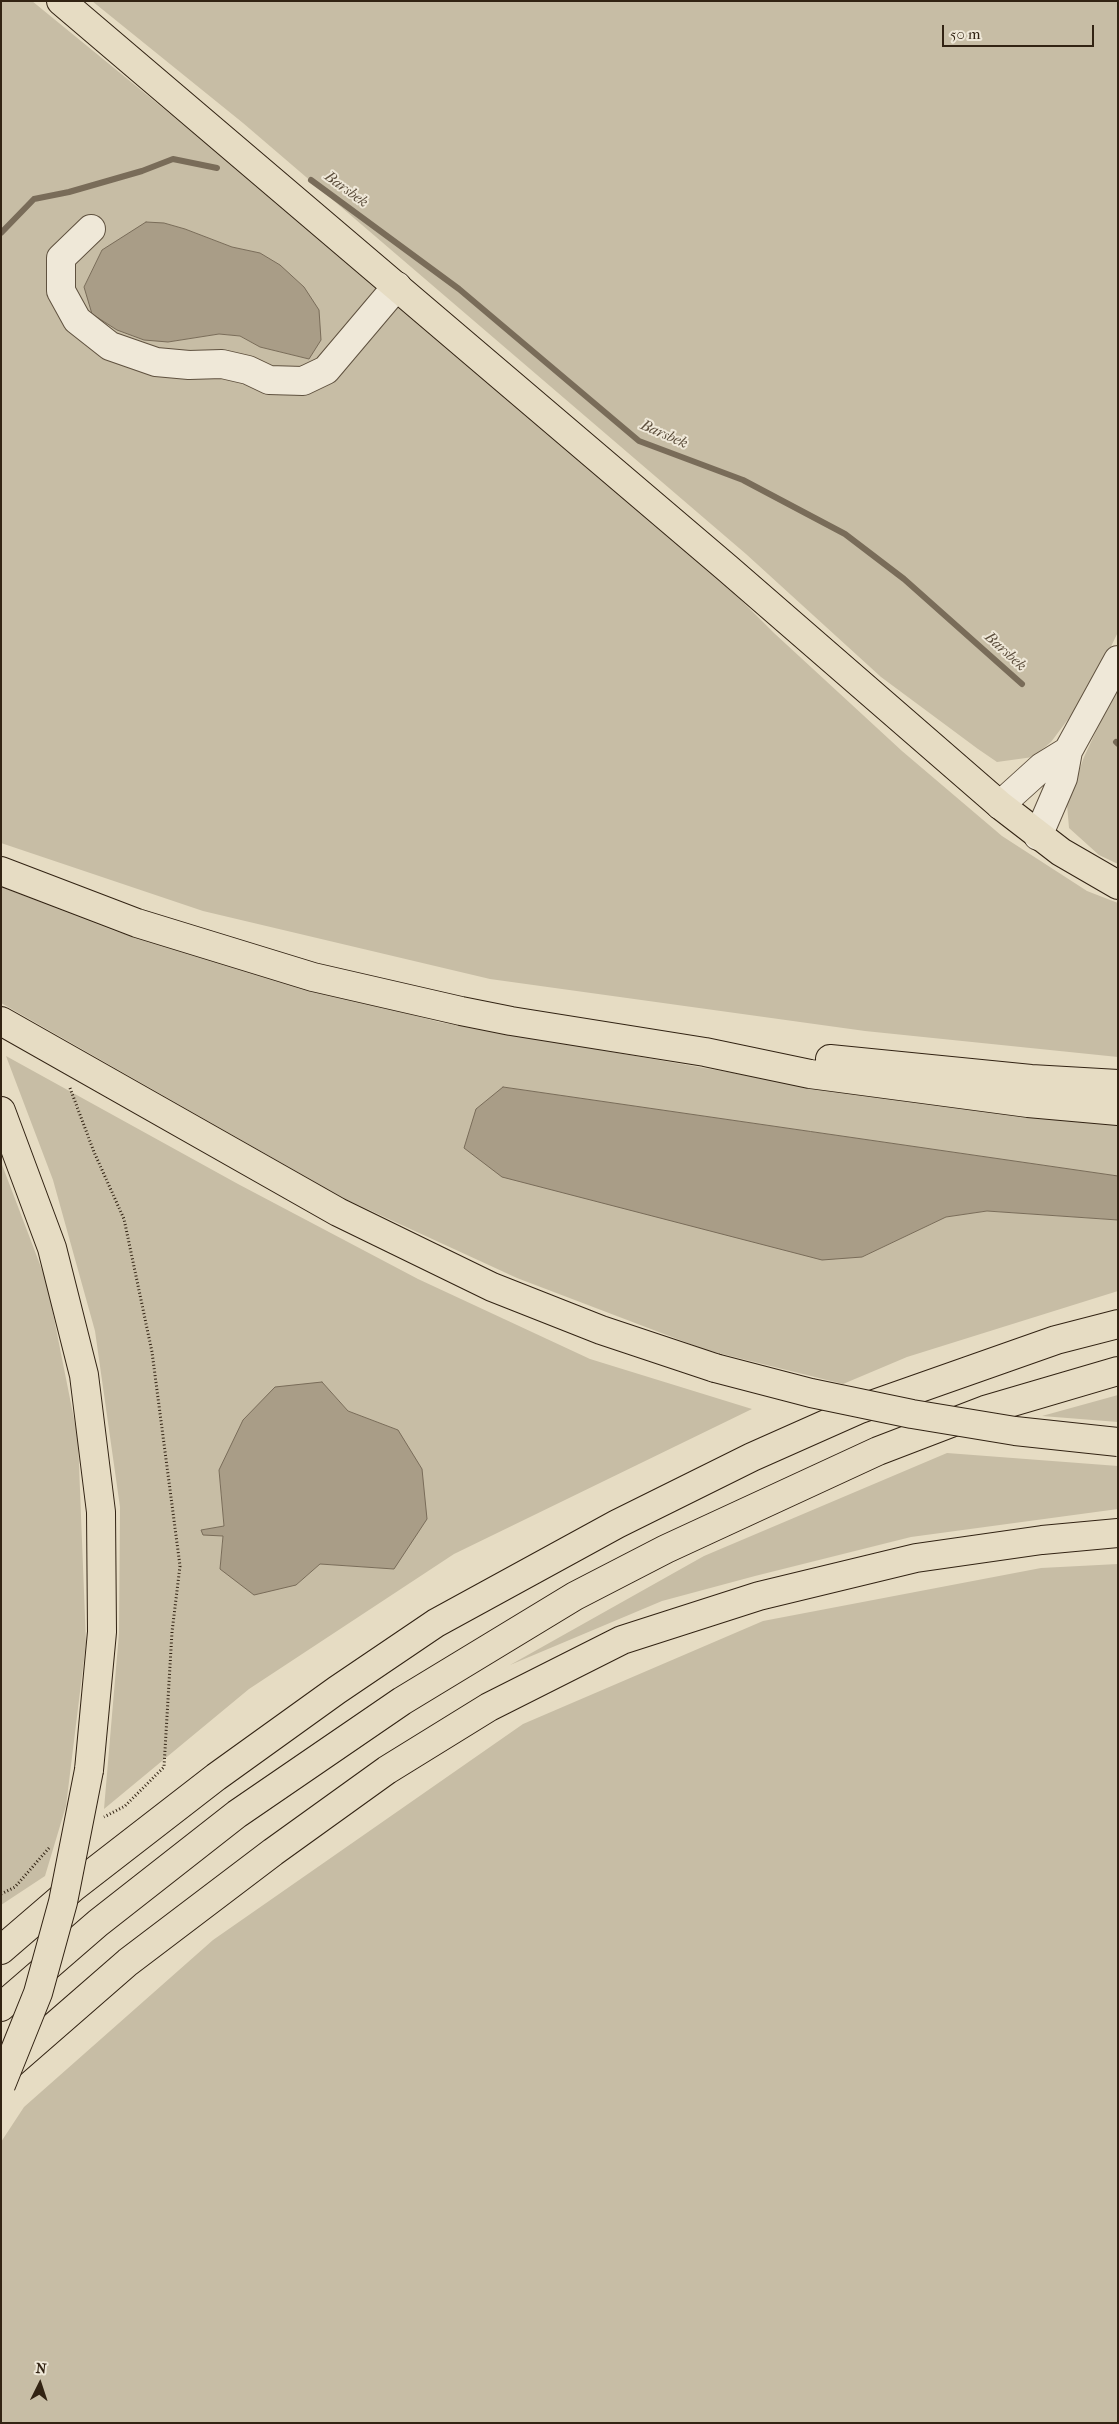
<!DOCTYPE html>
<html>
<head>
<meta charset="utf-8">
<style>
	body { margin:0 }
	#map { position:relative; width:1119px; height:2424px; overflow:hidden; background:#e6dcc3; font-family:"IM FELL French Canon",serif }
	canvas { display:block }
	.frame { position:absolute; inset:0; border:2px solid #322313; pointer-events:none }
	.north { position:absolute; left:15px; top:2359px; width:50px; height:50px; -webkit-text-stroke:4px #efe8d8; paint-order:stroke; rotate:4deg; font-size:14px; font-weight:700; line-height:20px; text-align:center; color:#322313 }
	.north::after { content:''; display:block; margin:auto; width:18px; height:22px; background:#322313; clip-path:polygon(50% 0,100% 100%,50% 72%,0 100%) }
	.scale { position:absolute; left:942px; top:25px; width:152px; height:22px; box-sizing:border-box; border:2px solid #322313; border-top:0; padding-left:6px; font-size:15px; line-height:18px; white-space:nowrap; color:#322313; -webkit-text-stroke:4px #efe8d8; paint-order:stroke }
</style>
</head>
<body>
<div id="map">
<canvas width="1119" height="2424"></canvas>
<div class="frame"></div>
<div class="north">N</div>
<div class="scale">50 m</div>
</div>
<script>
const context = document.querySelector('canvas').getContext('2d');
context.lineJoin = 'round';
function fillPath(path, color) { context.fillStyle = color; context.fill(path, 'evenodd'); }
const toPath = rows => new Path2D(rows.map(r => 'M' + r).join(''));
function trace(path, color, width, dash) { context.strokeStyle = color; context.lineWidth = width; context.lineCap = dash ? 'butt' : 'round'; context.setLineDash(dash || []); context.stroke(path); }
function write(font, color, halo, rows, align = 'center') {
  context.font = font + ' "IM FELL French Canon",serif'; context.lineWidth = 4; context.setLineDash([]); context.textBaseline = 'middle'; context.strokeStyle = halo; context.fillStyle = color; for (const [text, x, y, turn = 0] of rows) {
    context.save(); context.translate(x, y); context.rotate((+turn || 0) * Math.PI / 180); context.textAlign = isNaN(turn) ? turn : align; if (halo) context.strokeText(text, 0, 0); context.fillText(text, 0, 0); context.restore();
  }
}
fillPath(toPath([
	[1,1,32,1,425,322,674,533,774,633,902,751,1002,836,1087,891,1118,903,1118,1057,865,1031,490,979,203,911,1,843],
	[164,223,185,229,232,247,260,253,280,266,304,287,309,359,260,347,240,336,219,334,168,342,84,287,102,250],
	[92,1,1118,1,1118,632,1090,690,1051,742,1033,757,997,762,978,749,881,677,746,554,243,123],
	[1118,684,1118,864,1099,855,1069,828,1067,804,1084,757],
	[1,887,115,931,243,970,439,1022,751,1076,1118,1117,1118,1176,503,1087,862,1257,946,1217,987,1211,1118,1220,1118,1291,907,1357,843,1384,706,1350,517,1278,343,1198,1,1003],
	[6,1056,238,1184,418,1279,590,1359,752,1409,454,1554,249,1689,104,1809,119,1633,120,1507,95,1331,53,1180],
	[322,1382,348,1411,398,1430,394,1569,320,1564,296,1585,220,1569,223,1536,201,1530,224,1526,219,1470],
	[1,1162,47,1283,78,1439,86,1643,66,1806,45,1876,1,1905],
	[1118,1395,1118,1422,1042,1416],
	[947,1453,1118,1466,1118,1509,911,1537,755,1576,662,1601,510,1665,704,1556],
	[1118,1564,1118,2423,1,2423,1,2142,24,2107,213,1940,523,1724,763,1621,1041,1568]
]), '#c7bda5');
const water = toPath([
	[146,222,164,223,185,229,232,247,260,253,280,265,304,287,319,310,321,340,309,359,260,347,240,336,219,334,168,342,144,340,117,330,92,314,84,287,102,250,146,222],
	[503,1087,1118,1176,1118,1220,987,1211,946,1217,862,1257,822,1260,502,1177,464,1148,476,1109,503,1087],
	[322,1382,348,1411,398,1430,422,1469,427,1519,394,1569,320,1564,296,1585,254,1595,220,1569,223,1536,203,1535,201,1530,224,1526,219,1470,243,1420,275,1387,322,1382]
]);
fillPath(water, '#a99d87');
trace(water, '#796c59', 1);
trace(toPath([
	[311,180,459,289,639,441,743,480,845,534,904,579,1022,684],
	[1,233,34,199,69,192,142,171,173,159,217,168],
	[1116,742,1118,744]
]), '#796c59', 6);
const minor = toPath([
	[91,229,61,258,61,291,77,320,110,346,156,362,189,365,222,364,248,370,269,380,303,381,326,370,397,286],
	[1000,805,1042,767,1068,751],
	[1038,836,1063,778,1068,751,1118,660]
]);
const major = toPath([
	[61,1,727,568,1000,805,1061,852,1118,885]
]);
const highway = toPath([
	[1,871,137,923,313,977,461,1011,511,1021,705,1052,810,1074,1028,1103,1118,1111],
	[1,1021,338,1212,492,1287,601,1330,715,1368],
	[830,1059,1031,1079,1118,1084],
	[1,1111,52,1248,84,1375,101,1512,102,1632,89,1770],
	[1,1950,74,1887,216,1777,337,1690,436,1623,617,1524,752,1457,860,1409,1056,1340,1118,1324],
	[1,2007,98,1923,237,1814,402,1701,575,1596,666,1549,878,1451,985,1410,1118,1371],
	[4,2070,128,1962,273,1852,387,1770,489,1707,622,1640,759,1596,916,1558,1042,1540,1118,1533]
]);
trace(minor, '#5f513f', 30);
trace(major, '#322313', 30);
trace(highway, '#322313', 30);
trace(toPath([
	[70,1088,94,1152,124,1219,152,1352,180,1566,172,1632,164,1767,125,1806,104,1817],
	[1,1894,15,1887,49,1848]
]), '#322313', 3, [1, 2.5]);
trace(minor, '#efe8d8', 28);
trace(major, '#e6dcc3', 28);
trace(highway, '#e6dcc3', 28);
const highwayBridge = toPath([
	[715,1368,811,1393,912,1414,1015,1431,1118,1442],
	[1,2085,38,1993,63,1902,89,1770]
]);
trace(highwayBridge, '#322313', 30, []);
trace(highwayBridge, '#e6dcc3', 28);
write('italic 15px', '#5c4e3c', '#efe8d8', [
	["Barsbek",346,190,36],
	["Barsbek",664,435,24],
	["Barsbek",1005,652,42]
]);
</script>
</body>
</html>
